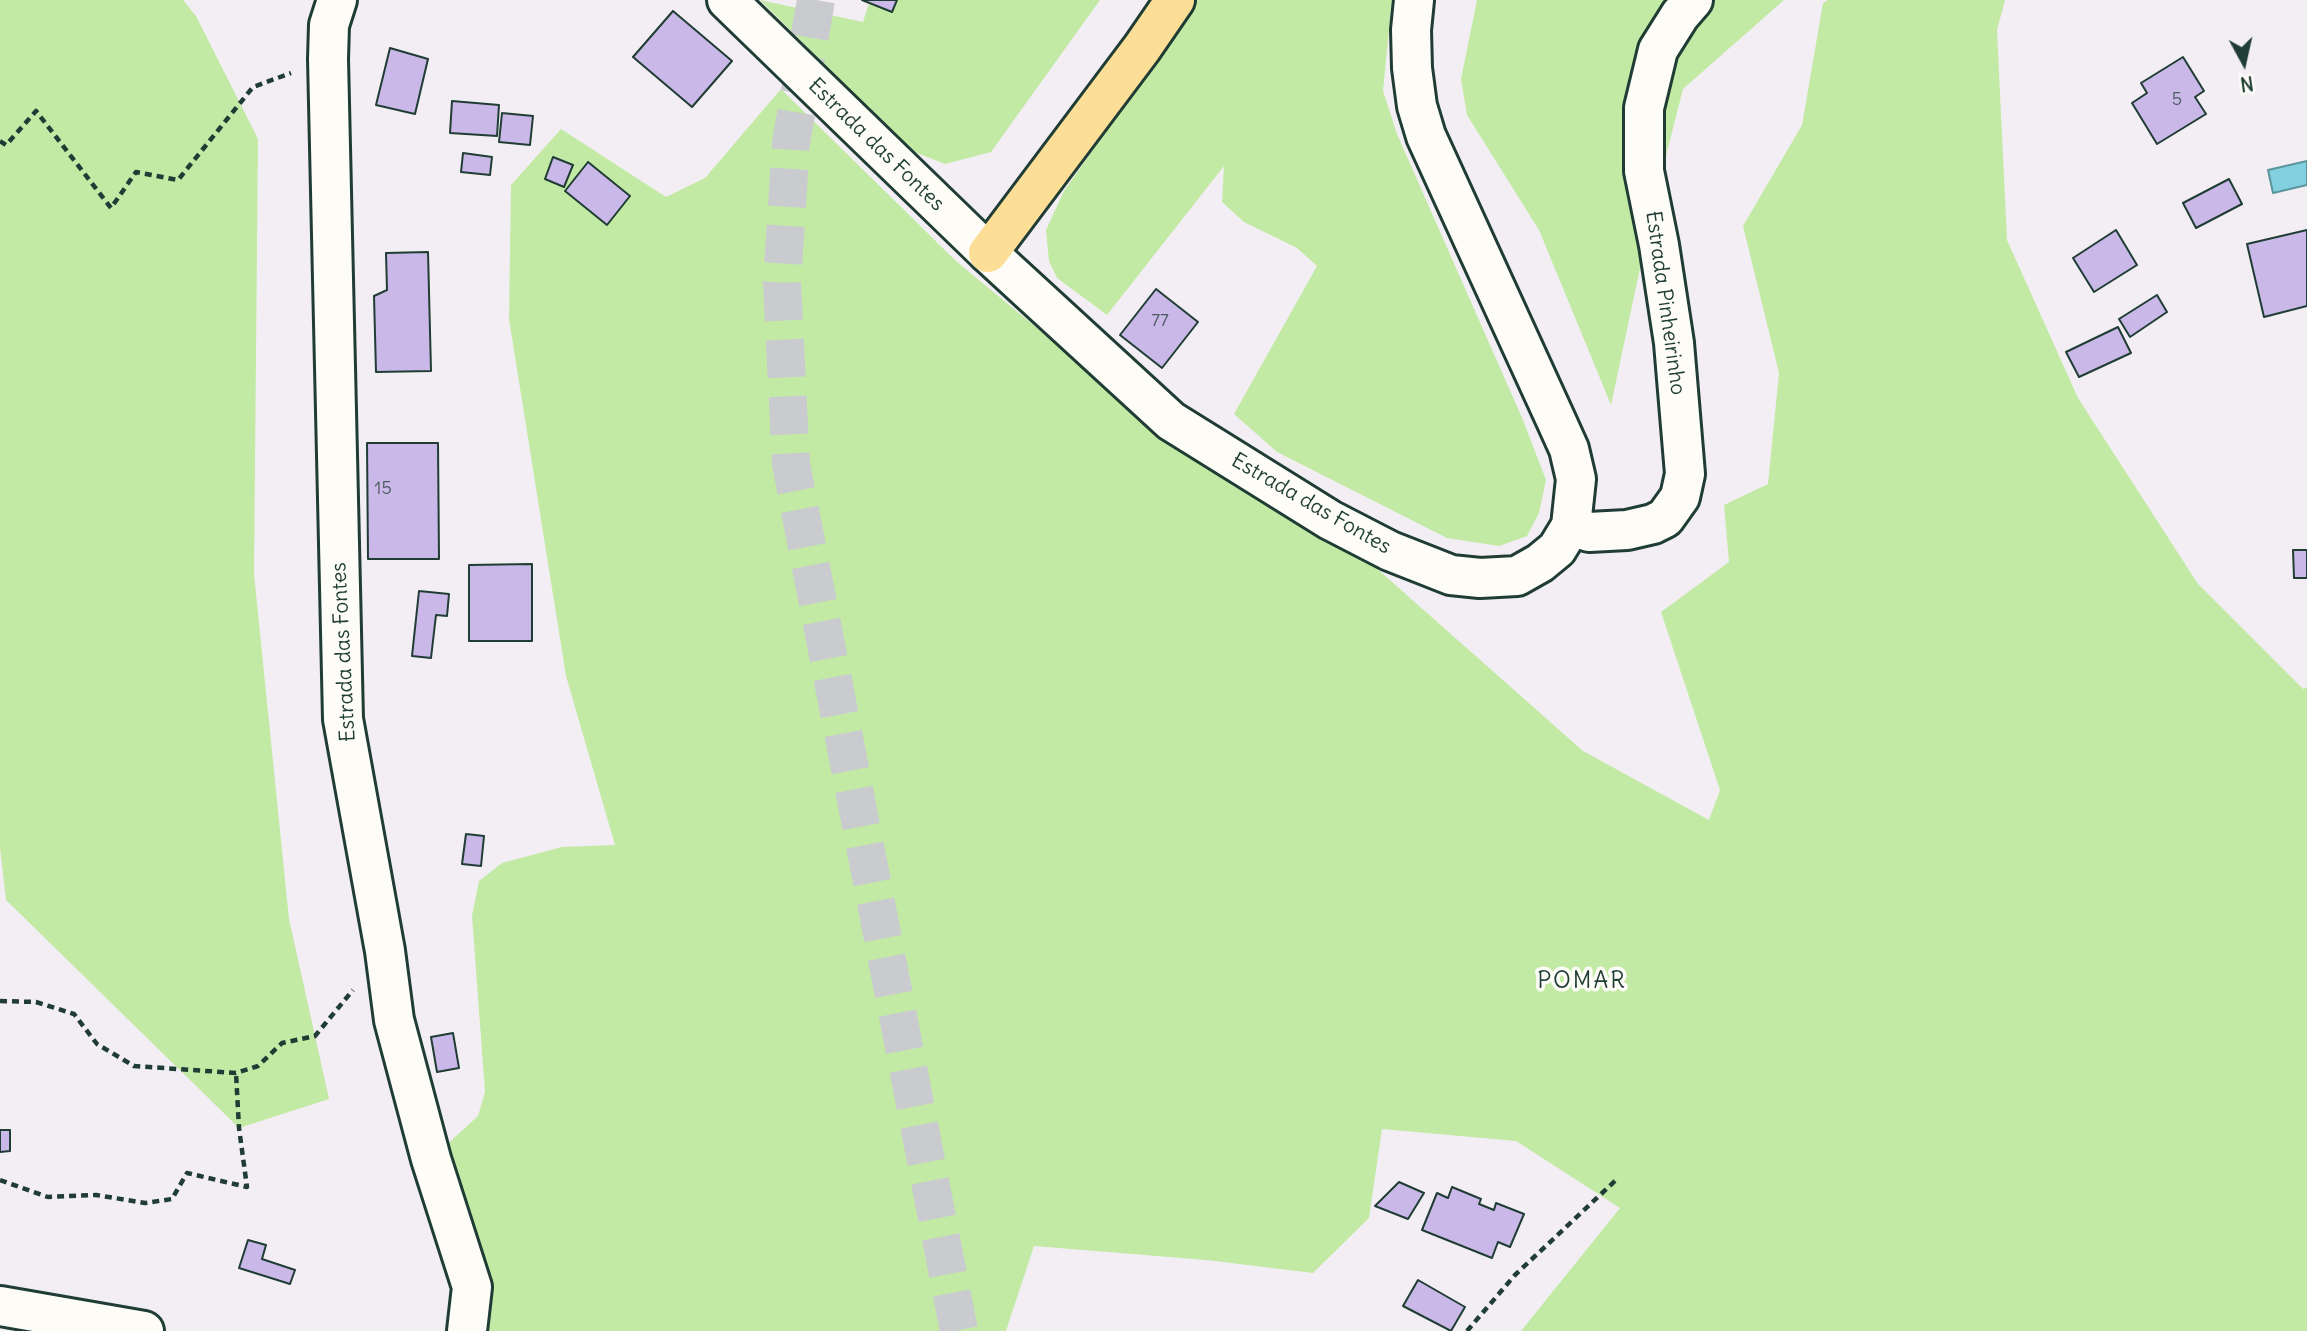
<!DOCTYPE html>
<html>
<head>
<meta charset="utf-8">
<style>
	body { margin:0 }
	#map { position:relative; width:2307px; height:1331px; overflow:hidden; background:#f3eef4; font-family:Delius,sans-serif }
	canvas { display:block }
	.north { position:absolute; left:2209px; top:28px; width:70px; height:70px; -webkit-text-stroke:5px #fdfcf7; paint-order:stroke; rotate:172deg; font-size:19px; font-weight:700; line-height:28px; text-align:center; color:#1f3d34 }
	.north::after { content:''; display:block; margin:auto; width:24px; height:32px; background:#1f3d34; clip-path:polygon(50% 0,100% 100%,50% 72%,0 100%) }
</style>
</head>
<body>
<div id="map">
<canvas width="2307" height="1331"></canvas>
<div class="north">N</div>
</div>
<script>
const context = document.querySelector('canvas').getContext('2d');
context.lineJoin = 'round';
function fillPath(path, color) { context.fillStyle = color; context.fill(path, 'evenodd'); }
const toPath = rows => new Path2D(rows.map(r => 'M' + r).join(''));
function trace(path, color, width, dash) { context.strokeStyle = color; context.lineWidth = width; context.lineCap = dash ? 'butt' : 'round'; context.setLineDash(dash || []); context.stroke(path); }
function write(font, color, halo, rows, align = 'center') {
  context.font = font + ' Delius,sans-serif'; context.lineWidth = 7; context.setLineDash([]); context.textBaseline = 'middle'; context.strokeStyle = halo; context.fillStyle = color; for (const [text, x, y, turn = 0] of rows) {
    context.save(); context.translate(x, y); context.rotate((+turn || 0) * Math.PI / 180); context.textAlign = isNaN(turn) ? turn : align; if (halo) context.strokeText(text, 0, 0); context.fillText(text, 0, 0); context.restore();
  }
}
fillPath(toPath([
	[0,0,183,0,196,16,258,139,254,574,289,919,329,1099,239,1128,6,900,0,848],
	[760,0,863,22,870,0,1100,0,991,152,945,164,912,151],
	[1198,0,1392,0,1383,91,1397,134,1523,420,1546,480,1539,513,1527,536,1499,546,1447,538,1277,452,1234,414,1317,266,1297,248,1244,222,1222,202,1224,166,1107,315,1057,278,1049,261,1046,230,1064,191],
	[1477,0,1784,0,1683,89,1653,207,1611,405,1539,230,1467,115,1461,79],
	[1828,0,2005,0,1997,30,2007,240,2078,398,2198,584,2303,689,2307,687,2307,1331,1521,1331,1620,1208,1516,1141,1382,1129,1369,1218,1313,1273,1206,1260,1034,1246,1006,1331,467,1331,431,1159,478,1116,485,1092,472,916,479,881,502,863,562,847,615,845,566,676,509,319,511,185,561,129,666,197,705,178,781,89,956,261,1201,464,1374,566,1583,751,1709,820,1720,790,1661,612,1729,562,1724,505,1768,484,1779,373,1743,226,1802,125,1823,3]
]), '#c3eaa5');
const water = toPath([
	[2307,161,2307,185,2273,193,2268,170,2307,161]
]);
fillPath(water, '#82cfe0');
trace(water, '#5a959b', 2);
const building = toPath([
	[862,0,897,0,892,12,862,0],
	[673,11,732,61,692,107,633,57,673,11],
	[390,48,428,59,415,114,376,105,390,48],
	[2183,57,2204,91,2195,97,2206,114,2157,144,2132,103,2147,93,2141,83,2183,57],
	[452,101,499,105,497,136,450,133,452,101],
	[502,113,533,116,530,145,499,142,502,113],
	[463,153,492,157,490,175,461,172,463,153],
	[553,157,573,165,564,187,545,179,553,157],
	[588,162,630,196,607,225,565,191,588,162],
	[2229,179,2242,204,2196,228,2183,203,2229,179],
	[2116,230,2137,265,2094,292,2073,258,2116,230],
	[2307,230,2307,306,2264,317,2247,244,2307,230],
	[428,252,431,371,376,372,374,296,387,290,386,253,428,252],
	[1156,289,1198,322,1162,368,1120,335,1156,289],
	[2157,295,2167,312,2130,337,2119,319,2157,295],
	[2118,327,2131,353,2079,377,2066,352,2118,327],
	[367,443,438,443,439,559,368,559,367,443],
	[2293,550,2307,550,2307,578,2294,578,2293,550],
	[532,564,532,641,469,641,469,565,532,564],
	[419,591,449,594,447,616,436,615,431,658,412,656,419,591],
	[466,834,484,836,481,866,462,864,466,834],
	[453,1033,459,1068,437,1072,431,1037,453,1033],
	[0,1130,10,1130,10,1151,0,1152,0,1130],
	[1399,1182,1424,1193,1408,1219,1375,1206,1399,1182],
	[1452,1187,1481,1199,1479,1204,1494,1210,1496,1203,1524,1214,1510,1247,1498,1242,1492,1258,1422,1230,1437,1193,1448,1198,1452,1187],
	[248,1240,266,1245,262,1259,295,1270,290,1284,239,1268,248,1240],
	[1418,1280,1465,1307,1451,1331,1403,1306,1418,1280]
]);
fillPath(building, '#cab8e8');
trace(building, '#1f3d34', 2);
trace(toPath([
	[816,0,791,143,782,283,791,464,959,1331]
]), '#c9cbce', 38, [38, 19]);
const minor = toPath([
	[337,0,329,25,328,59,343,719,385,951,394,1020,431,1159,472,1287,467,1331],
	[727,0,988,253,1171,421,1330,520,1390,551,1451,575,1480,578,1517,576,1540,563,1557,549,1571,526,1576,479,1569,449,1555,418,1426,136,1417,106,1412,68,1411,30,1414,0],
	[1571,526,1589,532,1627,530,1653,524,1665,518,1680,497,1685,474,1674,343,1659,245,1644,171,1644,108,1658,50,1680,15,1693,0],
	[0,1306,144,1331]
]);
const major = toPath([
	[988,253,1142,48,1175,0]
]);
trace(minor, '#1f3d34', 44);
trace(major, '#1f3d34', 44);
trace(toPath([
	[0,141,6,145,36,111,111,208,136,172,178,180,253,87,291,73],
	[0,1001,36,1002,74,1014,97,1044,134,1066,236,1073,258,1066,282,1043,315,1036,353,990],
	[0,1180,48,1197,96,1195,145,1203,172,1199,187,1173,247,1187,239,1128,236,1073],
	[1467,1331,1515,1275,1616,1180]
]), '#1f3d34', 4.5, [7, 5]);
trace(minor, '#fdfcf7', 38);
trace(major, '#fdde96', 38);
write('18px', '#4a5c61', null, [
	["5",2177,100],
	["77",1160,321],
	["15",383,489]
]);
write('21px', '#1f3d34', '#fdfcf7', [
	["Estrada das Fontes",876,145,44],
	["Estrada Pinheirinho",1665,303,82],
	["Estrada das Fontes",1311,504,30],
	["Estrada das Fontes",344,652,-93]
]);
context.letterSpacing = '2px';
write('23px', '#1f3d34', '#fdfcf7', [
	["POMAR",1582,981]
]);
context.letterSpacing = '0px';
</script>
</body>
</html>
